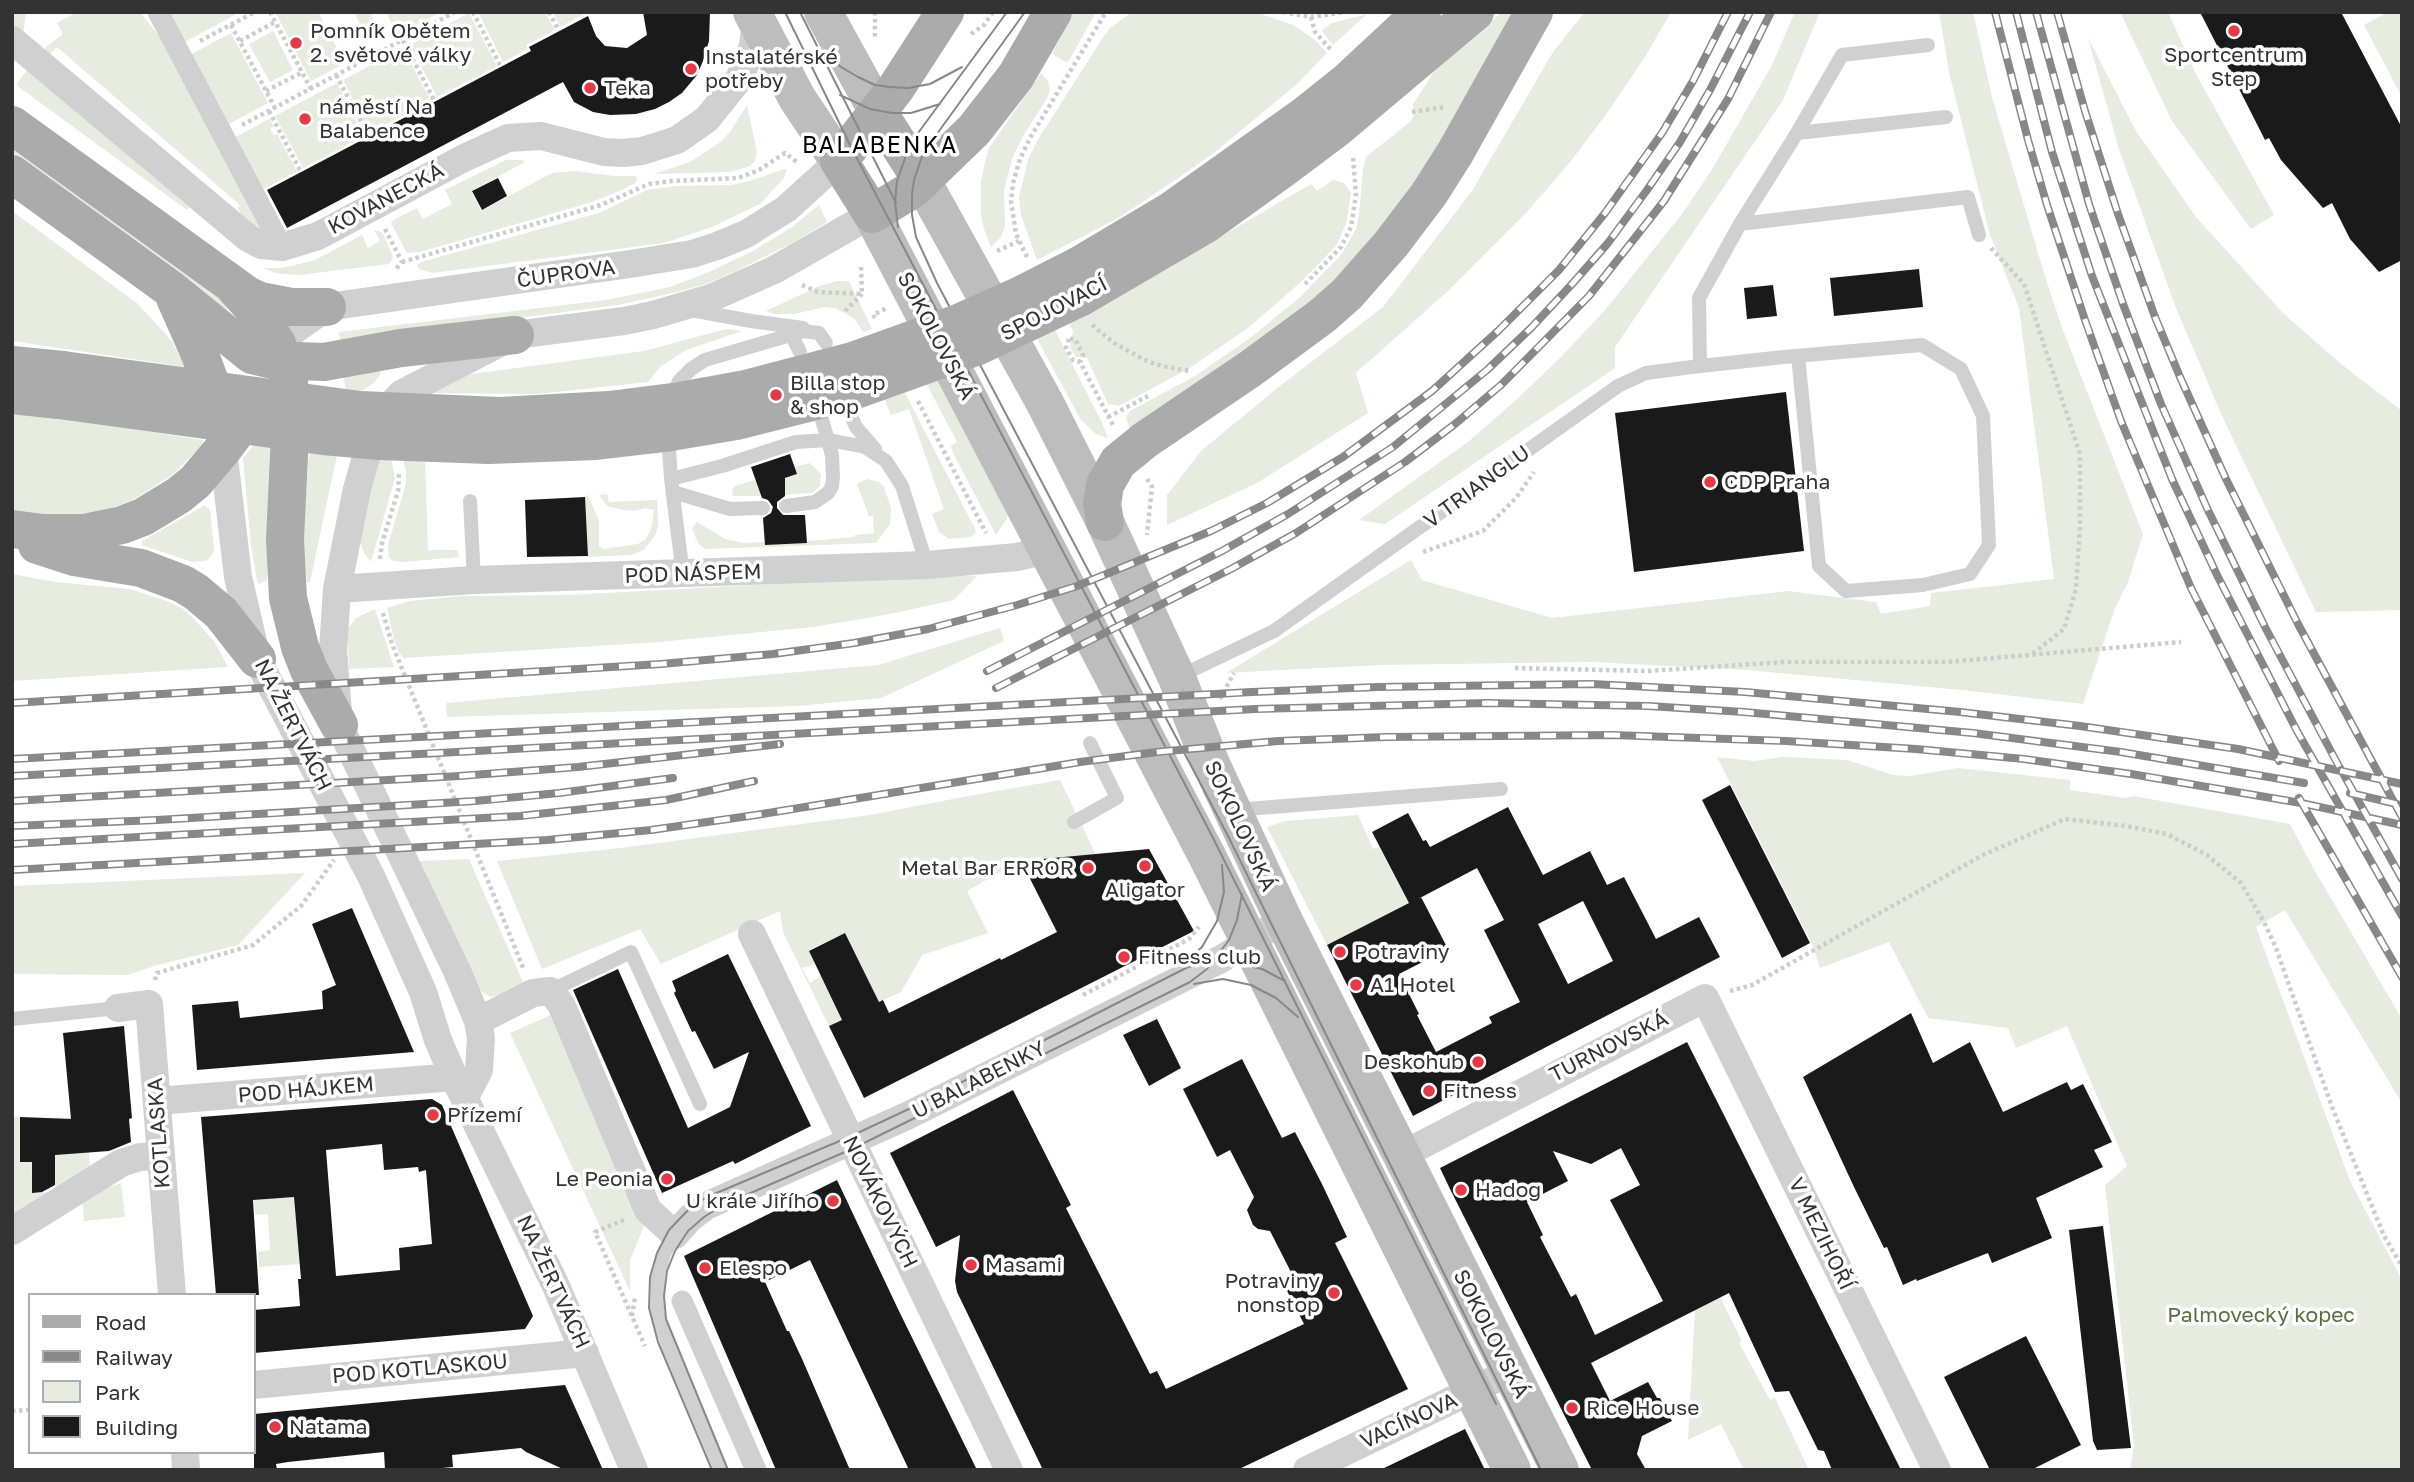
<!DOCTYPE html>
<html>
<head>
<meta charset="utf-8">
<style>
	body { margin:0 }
	#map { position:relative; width:2414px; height:1482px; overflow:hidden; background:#fff; font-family:"Golos Text",sans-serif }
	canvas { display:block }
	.frame { position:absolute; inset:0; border:14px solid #333; pointer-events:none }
	.legend { position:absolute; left:28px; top:1293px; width:228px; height:161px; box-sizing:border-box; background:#fff; border:2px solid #adadad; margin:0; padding:9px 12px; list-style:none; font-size:21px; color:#333 }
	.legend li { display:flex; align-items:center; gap:14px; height:35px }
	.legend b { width:35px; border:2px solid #adadad }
</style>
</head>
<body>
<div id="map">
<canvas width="2414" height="1482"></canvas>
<div class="frame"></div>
<ul class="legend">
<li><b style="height:9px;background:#ababab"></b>Road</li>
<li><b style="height:9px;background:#888"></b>Railway</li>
<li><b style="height:19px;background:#e6ecdf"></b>Park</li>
<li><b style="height:19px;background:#1a1a1a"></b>Building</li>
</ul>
</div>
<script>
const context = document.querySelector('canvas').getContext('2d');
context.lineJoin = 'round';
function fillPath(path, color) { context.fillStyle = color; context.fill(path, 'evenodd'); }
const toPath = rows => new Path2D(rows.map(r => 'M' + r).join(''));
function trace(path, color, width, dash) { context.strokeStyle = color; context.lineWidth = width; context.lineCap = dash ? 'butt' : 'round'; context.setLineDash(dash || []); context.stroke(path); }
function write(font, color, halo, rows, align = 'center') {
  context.font = font + ' "Golos Text",sans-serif'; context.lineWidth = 7; context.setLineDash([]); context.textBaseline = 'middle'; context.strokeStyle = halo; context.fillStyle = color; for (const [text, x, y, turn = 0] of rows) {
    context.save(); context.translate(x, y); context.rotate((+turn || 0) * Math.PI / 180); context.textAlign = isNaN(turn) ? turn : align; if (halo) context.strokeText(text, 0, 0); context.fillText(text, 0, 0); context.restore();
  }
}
fillPath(toPath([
	[12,12,26,12,23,36,12,27],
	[77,12,140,12,170,50,271,238,247,227,238,208,240,205,57,47,48,56,45,48,63,34,57,23],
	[164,12,240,12,181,44],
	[275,12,318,12,345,63,311,81],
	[354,12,370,12,380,33,368,39],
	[386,12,441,12,398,35],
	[478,12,545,12,555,30,526,45,528,49,503,62],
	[553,12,588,12,560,27],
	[1074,12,1096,12,1070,59,1066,62,1052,54],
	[1132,12,1255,12,1293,25,1315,40,1327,53,1296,85,1215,152,1181,176,1122,216,1037,260,1021,215,1019,197,1028,160,1037,141,1102,39,1110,28],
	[1502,12,1512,15,1416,187,1313,306,1130,429,1126,418,1130,411,1195,376,1250,338,1300,297,1341,255,1356,229,1359,215,1363,169,1366,157,1411,121,1414,115,1413,104,1436,69],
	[1585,12,1671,12,1645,57,1607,113,1571,161,1527,212,1448,291,1356,373,1368,413,1257,483,1167,525,1167,495,1201,451,1276,389,1383,307,1472,191,1553,52],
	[1795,12,1820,12,1783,100,1615,347,1615,368,1385,524,1359,520,1468,442,1515,401,1561,357,1605,310,1682,214,1713,168,1772,65],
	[1939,12,1973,12,1992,97,2043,270,2062,328,2143,534,2128,582,2115,608,2083,704,1962,690,1747,670,1592,662,1378,665,1226,673,1411,560,1422,580,1552,618,1788,591,1876,602,1881,614,1930,606,1931,593,2054,579,2019,308,1990,235,1949,72],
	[2120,12,2168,12,2196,74,2274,215,2251,229,2172,121],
	[2388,12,2402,12,2402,97,2364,25],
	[469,13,497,66,437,97,410,45],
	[1367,14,1333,45,1323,33,1322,30,1332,23],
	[273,31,293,70,270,82,249,44],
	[231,33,268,103,225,126,188,56],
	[2088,38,2136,131,2196,217,2283,313,2341,364,2402,411,2402,610,2316,612,2222,416,2176,308,2119,149],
	[403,48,431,101,370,133,343,80],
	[27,70,189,207,187,210,16,85],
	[1041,73,1048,81,1050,89,1048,97,1023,136,1012,159,1004,190,1005,226,1001,237,991,247,984,229,981,214,981,182,984,166,989,148],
	[337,83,364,136,303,168,275,116],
	[747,105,757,152,755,161,750,166,731,172,654,174,690,162,719,143,730,132],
	[269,119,274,126,270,129,274,136,277,134,297,171,260,191,232,139],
	[12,144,212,292,227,307,228,311,12,153],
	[506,160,522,160,525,162,471,191,481,211,552,173,575,171,614,176,636,176,637,179,635,183,622,190,589,203,420,252,407,253,391,223,393,220,417,208,423,219,452,204,445,190],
	[784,169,787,169,784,178,760,204,712,227,664,243,433,273,419,269,417,265,421,262,599,213,647,190,677,186,731,185,750,181],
	[1333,180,1344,183,1351,193,1346,224,1336,246,1302,281,1248,328,1188,369,1119,406,1108,404,1087,358,1076,357,1070,348,1073,331,1068,321,1158,273,1311,184,1317,191],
	[819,205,827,222,796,241,738,270,706,284,673,293,618,305,340,341,339,332,606,300,670,287,709,272,753,251,792,227],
	[12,211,138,304,171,340,186,367,12,341],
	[374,230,382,232,392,254,393,258,389,264,299,275,275,273,264,268,281,268,313,261,362,235,368,248,380,241],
	[838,281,849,281,872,329,863,332,854,318,835,308,824,307,794,314,774,314,766,311,819,286],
	[1054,328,1102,423,1108,438,1096,434,1081,420,1036,337],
	[726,329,742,331,686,350,660,367,648,382,537,394,424,393,464,375,644,351],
	[380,370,381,373,374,383,352,397,346,396,344,376],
	[944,376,1009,506,1007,518,996,535,953,453,951,446,957,442,926,383],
	[904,391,974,527,976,532,971,537,949,539,939,532,932,514,944,509,909,409,891,415,884,398],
	[12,411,31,413,203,440,202,445,172,475,131,501,99,512,67,517,12,512],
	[254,445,272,448,267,580,259,584,257,581,251,546,243,458],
	[309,452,337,455,310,582,307,583,303,533],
	[376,458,391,459,395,478,371,562,364,553,359,539],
	[403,460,425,461,428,550,457,550,459,557,404,562,393,561,389,557,388,545,406,484,406,471],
	[810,463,821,474,820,486,812,493,785,495,785,491,762,496,733,496,732,489,735,486,756,480,759,488,796,475,794,467],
	[867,479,879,482,884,487,891,508,890,524,876,543,705,549,698,543,692,528,697,522,725,539,743,543,765,542,765,545,854,537,855,535,874,533,873,516,869,516,857,484],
	[607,494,609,502,657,500,658,525,656,534,644,550,631,555,588,557,585,496,588,495,599,521,599,546,603,549,638,544,646,539,652,526,654,510,645,508,635,511,623,510,607,506,599,495],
	[205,505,210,510,214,548,212,555,206,561,192,562,142,545,142,541],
	[12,574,55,582,130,589,164,600,182,608,193,618,214,641,228,667,12,681],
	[977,576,954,600,885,615,813,627,659,642,404,658,399,653,394,640,387,608,409,601,461,596,569,595,902,577],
	[375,609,394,667,349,669,347,630,356,618],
	[1000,628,1004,641,881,698,797,706,447,717,446,703,878,665],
	[1717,757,1754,761,1784,757,1847,760,1893,775,1910,776,1958,768,2070,780,2070,790,2125,798,2133,796,2290,824,2312,866,2402,1019,2402,1103,2285,910,2256,927,2350,1181,2402,1280,2402,1465,2396,1470,2130,1470,2134,1446,2105,1185,2127,1166,2067,1026,2016,1048,2008,1028,1928,1018,1889,942,1820,968,1812,944],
	[1060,780,1096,855,1021,860,967,891,988,933,922,955,901,992,879,1002,845,933,809,950,815,964,802,968,810,983,821,976,842,1020,829,1026,783,932,780,911,661,964,640,929,542,969,497,861,620,848,870,815,979,794],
	[1358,815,1373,849,1379,847,1409,903,1327,945,1267,827,1285,821],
	[469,859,525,987,491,997,479,990,420,861],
	[305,873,238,945,154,966,128,975,12,974,12,886],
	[553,1014,644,1226,630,1260,630,1291,510,1033],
	[12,1117,87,1118,90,1173,12,1223],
	[31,1117,55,1118,55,1192,32,1192],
	[121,1183,125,1217,84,1221,82,1197],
	[294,1196,300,1264,259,1267,258,1252,270,1250,268,1214,255,1215,254,1200],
	[1680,1217,1742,1341,1739,1343,1770,1400,1775,1398,1808,1468,1744,1470,1721,1424,1688,1440,1695,1310,1670,1246]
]), '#e6ecdf');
fillPath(toPath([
	[643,12,710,12,709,41,703,61,697,75,682,93,669,102,655,109,636,114,610,115,593,112,574,102,563,82,287,228,267,190,531,51,529,47,588,16,596,36,605,46,627,48,647,35],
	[2200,12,2341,12,2402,128,2402,260,2379,272,2350,239,2332,203,2323,208,2281,160,2269,138,2265,140],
	[498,178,507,196,482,210,472,191],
	[1919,269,1923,307,1834,316,1830,278],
	[1773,285,1777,316,1747,319,1744,288],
	[1786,392,1804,551,1634,572,1615,413],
	[790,454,797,474,785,478,785,496,777,502,777,508,783,515,805,515,807,543,765,545,763,518,771,513,773,507,768,500,762,498,751,467],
	[585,497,588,556,527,557,525,500],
	[1730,785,1810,943,1782,958,1702,800],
	[1508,807,1543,875,1590,851,1607,885,1624,877,1656,939,1699,917,1720,957,1413,1116,1327,945,1409,903,1372,832,1408,813,1423,841,1426,840,1430,847],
	[1477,868,1504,920,1484,930,1520,1002,1489,1017,1492,1023,1436,1052,1417,1015,1419,1014,1399,974,1448,949,1421,897,1418,899],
	[1583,901,1613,961,1568,984,1538,924],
	[1149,849,1194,931,864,1098,829,1026,842,1020,809,951,845,933,879,1002,883,1000,889,1013,1000,958,1001,960,1057,932,1021,861],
	[352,908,414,1052,197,1070,192,1005,238,1001,240,1018,323,1009,322,991,336,985,312,924],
	[728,954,811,1126,735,1164,733,1161,662,1193,573,990,618,969,688,1128,730,1107,749,1052,714,1069,695,1031,692,1032,674,993,676,991,672,981],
	[1911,1013,1933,1063,1970,1042,2003,1112,2067,1082,2071,1090,2083,1084,2112,1142,2094,1150,2103,1167,2036,1198,2052,1238,1992,1263,1988,1253,1917,1281,1916,1279,1903,1285,1887,1247,1884,1248,1854,1187,1803,1077],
	[1157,1019,1181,1068,1149,1086,1123,1035],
	[124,1026,132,1118,129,1119,131,1142,109,1151,55,1155,55,1185,42,1192,32,1193,32,1162,20,1162,20,1117,71,1119,63,1033],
	[1687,1042,1725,1117,1901,1470,1832,1470,1824,1451,1818,1450,1789,1391,1775,1392,1729,1293,1591,1363,1610,1401,1648,1382,1657,1398,1660,1398,1672,1421,1642,1436,1637,1454,1646,1470,1592,1470,1450,1189,1440,1168],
	[1621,1148,1640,1185,1610,1200,1663,1301,1595,1335,1576,1294,1571,1297,1540,1237,1543,1235,1527,1202,1568,1181,1553,1151,1591,1164],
	[1242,1059,1282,1138,1295,1132,1322,1184,1347,1237,1335,1243,1408,1389,1237,1470,1043,1470,957,1292,955,1281,960,1235,936,1247,890,1153,1013,1090,1071,1205,1066,1208,1150,1374,1157,1371,1166,1389,1304,1324,1282,1281,1293,1276,1270,1231,1258,1229,1253,1225,1247,1210,1254,1197,1230,1150,1217,1157,1183,1089],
	[432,1099,442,1105,533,1316,525,1329,254,1353,254,1310,300,1306,298,1279,301,1279,294,1197,253,1200,259,1295,216,1295,201,1117],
	[382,1144,384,1170,418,1167,419,1172,426,1170,432,1244,399,1248,400,1270,336,1276,326,1150],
	[837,1180,898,1309,977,1470,909,1470,810,1260,765,1282,787,1331,789,1331,803,1361,850,1470,776,1470,684,1256],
	[2103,1226,2131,1448,2097,1450,2093,1441,2069,1230],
	[2026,1336,2081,1445,2031,1470,1990,1470,1944,1377],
	[565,1385,603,1470,565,1470,526,1452,521,1448,452,1455,453,1467,420,1470,385,1470,384,1452,288,1462,276,1464,277,1470,254,1470,254,1414],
	[1465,1429,1485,1470,1380,1470]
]), '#1a1a1a');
trace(toPath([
	[270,12,311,89],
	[473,12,501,67],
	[549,12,559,31],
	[875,12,875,39],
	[1283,12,1311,17,1345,12],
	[1311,17,1315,32,1332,51],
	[231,25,275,108],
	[971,34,984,25,993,12],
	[403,40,435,102],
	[200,41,255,12],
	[240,41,275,22],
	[336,75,369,136],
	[266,91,303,72],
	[269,111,301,172],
	[1412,112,1445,107],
	[242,125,455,12],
	[385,229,402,262,396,269],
	[1991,248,2024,284,2080,454,2080,526,2076,589,2064,629,2031,655],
	[997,251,1019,241],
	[1027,257,1016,234,1011,201,1013,183,1020,159,1030,138,1106,12],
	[402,262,601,205,649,184,671,181,738,178,759,170,785,153,798,163],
	[861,267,862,294],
	[1305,284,1341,247,1351,227,1356,195,1353,157],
	[802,285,818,292,862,294],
	[845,311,862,294],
	[875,318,873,315,887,308],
	[1092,325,1114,343,1147,361,1162,366,1190,371],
	[1069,339,1066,348,1073,360,1080,362,1114,427],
	[1070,339,1075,339,1083,355,1080,362],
	[918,401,986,533],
	[1108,417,1148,396],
	[1147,479,1152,487,1147,535],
	[1423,552,1483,531,1516,498,1534,472],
	[380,559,382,543,398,491,399,473],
	[383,613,392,644,524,970],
	[1515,668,1648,671,1785,662,1946,662,2181,642],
	[1220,699,1234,673],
	[155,980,157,973,253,945,301,906,334,860],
	[1730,991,1752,985,1983,855,2065,819,2126,826,2167,834,2207,855,2241,883,2264,922,2276,948,2332,1107,2384,1236,2402,1266],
	[1083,995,1189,939,1199,927],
	[624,1220,595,1232,645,1346],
	[632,1316,635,1297],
	[12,1411,30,1410]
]), '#cdcdcd', 4.5, [3.5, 3.5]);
trace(toPath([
	[1797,133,1946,117],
	[1740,224,1968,197,1979,235],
	[691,310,751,321,803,328],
	[785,329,791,334,800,352],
	[1700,366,1699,298,1740,224,1797,133,1842,55,1928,45],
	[672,400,679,381,691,369,705,360,804,331,819,333,826,343],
	[847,407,856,427,875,449],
	[668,434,671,479,683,575],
	[671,479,722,466,796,442,829,440,865,447,886,461,902,486,927,565],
	[673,492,730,509,763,508],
	[470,501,474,580],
	[786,506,815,502,828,493,832,486,833,477,832,455,821,416],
	[1178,677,1274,631,1618,386,1646,373,1700,366,1784,357,1922,345,1961,369,1983,416,1989,545,1970,574,1923,585,1846,591,1819,566,1798,356],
	[1234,810,1501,789],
	[1074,822,1117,798,1090,743],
	[550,991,631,952,700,1104],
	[12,1019,118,1008],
	[675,1235,664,1254,658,1275,657,1312,668,1345,721,1470]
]), '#d0d0d0', 14);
trace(toPath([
	[158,12,282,247],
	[682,1301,756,1470]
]), '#d0d0d0', 21);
trace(toPath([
	[12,40,248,238,261,245,282,247,318,236,464,158,508,138,541,136,604,152,623,153,642,151,677,140,707,119,739,79,753,46,756,21],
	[265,355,293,331,327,307,630,264,692,254,717,246,746,234,786,209,839,161],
	[224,436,223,449,238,577,257,659,371,876,423,992,438,1040,454,1077,556,1286,634,1470],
	[337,589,474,580,927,565,1017,557,1047,550],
	[752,934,1009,1470],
	[118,1008,149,1004,172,1295],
	[478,1021,533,993,550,991,561,1004,648,1210,675,1235,690,1218,706,1206,909,1115,1223,958,1266,931],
	[465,1097,479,1070,481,1038,478,1021,457,971,339,725,333,650,337,589,357,489,374,429,384,412,401,394,515,335,624,321,653,315,711,298,774,270,872,214],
	[157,1101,454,1077],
	[1402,1155,1705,998,1937,1470],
	[12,1231,121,1163,140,1157,161,1156],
	[254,1385,585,1353],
	[185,1452,186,1470],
	[1307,1470,1510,1372]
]), '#d0d0d0', 28);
trace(toPath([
	[752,12,797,98,839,161],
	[823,12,878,112],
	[922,181,1045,403,1105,522,1177,678,1211,764,1284,921,1560,1470],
	[872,214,1207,856,1512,1470]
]), '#bdbdbd', 38);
trace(toPath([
	[945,12,896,88,839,161,872,214,913,189,974,130,1016,76,1053,12],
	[878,112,922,181],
	[12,125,247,295,260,301,291,307,327,307],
	[12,174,169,288,252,355,273,360,324,362,401,348,515,335],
	[1078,266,1172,210,1304,116,1349,80,1422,12],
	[234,287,254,309,277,344,289,379,290,435,285,539,288,598,300,647,309,670,339,725],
	[1081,297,1206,224,1285,167,1337,128,1475,12],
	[175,298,199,352,209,379,217,419],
	[12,365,63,370],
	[12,395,59,400],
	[1105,522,1102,504,1105,485,1118,462,1145,440,1250,369,1322,316,1347,294,1391,244,1429,194,1455,153,1534,12],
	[12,529,43,533,84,533,122,525,143,517,179,495,195,482,223,449,260,400],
	[37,545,74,557,141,568,183,584,196,592,221,613,257,659]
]), '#ababab', 38);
trace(toPath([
	[785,12,851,147,1211,834,1496,1404],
	[800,12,896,203],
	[1025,12,934,138,921,159,914,180,912,195,912,215,916,237,937,283,1227,834,1541,1470],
	[823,52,841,67,858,77,875,85,890,87,908,88,930,84,962,67],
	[840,95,870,109,892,113,911,113,940,104],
	[898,227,895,202,897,181,910,144,1007,12],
	[1181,966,1202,947,1217,921,1224,892,1222,865],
	[1194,984,1223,979,1251,985,1276,998,1298,1017],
	[712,1470,658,1342,649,1308,650,1277,657,1253,669,1230,689,1209,707,1197,849,1137,911,1108,1188,967,1205,962,1226,961,1262,969,1285,981],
	[728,1470,666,1319,664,1296,667,1271,675,1251,688,1231,704,1217,723,1205,854,1148,1190,982,1207,969,1229,940,1237,920,1242,894]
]), '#888', 2);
const rail = toPath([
	[1995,12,2028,140,2047,205,2085,320,2121,421,2191,588,2279,761],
	[2016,12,2052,152,2092,276,2172,479,2217,575,2297,731,2402,916],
	[2036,12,2089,204,2123,304,2161,404,2207,508,2265,627,2335,759,2402,879],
	[2057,12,2085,111,2118,214,2155,317,2180,377,2226,479,2298,624,2402,817],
	[987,671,1222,551,1288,514,1393,447,1487,370,1531,328,1573,283,1608,243,1647,190,1680,142,1710,90,1750,12],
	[996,688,1231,569,1296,533,1405,462,1455,424,1501,385,1589,296,1664,201,1728,99,1771,12],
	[12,703,661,664,773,654,854,643,928,629,1017,605,1077,586,1211,531,1267,503,1343,457,1432,391,1498,331,1559,270,1605,213,1662,133,1693,81,1728,12],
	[12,759,1252,692,1378,687,1592,684,1745,692,1960,712,2080,726,2238,749,2402,784],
	[12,776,1255,709,1487,703,1648,706,1744,712,1973,733,2121,752,2304,783],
	[2350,793,2397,804],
	[2299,798,2402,977],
	[12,801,459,776,578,767,780,744],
	[12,826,157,820,475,801,559,793,673,778],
	[12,844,520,816,666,800,754,781],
	[12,870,547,840,651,830,756,815,1080,762,1157,752,1278,741,1386,737,1612,735,1786,741,1916,749,2024,759,2131,774,2301,803,2402,825]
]);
trace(rail, '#888', 8);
trace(rail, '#fff', 5, [16]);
trace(toPath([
	[63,370,360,410,500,416,609,410,680,401,746,389,853,361,956,324,1023,294,1078,266],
	[59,400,323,436,380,441,489,445,596,441,665,433,736,421,847,393,978,346,1081,297]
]), '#ababab', 38);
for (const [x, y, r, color] of [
	[2234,31,7,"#e63946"],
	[296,43,7,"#e63946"],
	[691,69,7,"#e63946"],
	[590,88,7,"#e63946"],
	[305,119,7,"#e63946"],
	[776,395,7,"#e63946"],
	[1710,482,7,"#e63946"],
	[1145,866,7,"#e63946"],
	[1088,868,7,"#e63946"],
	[1340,952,7,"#e63946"],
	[1124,957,7,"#e63946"],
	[1356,985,7,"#e63946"],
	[1478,1062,7,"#e63946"],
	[1429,1091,7,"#e63946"],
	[433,1115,7,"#e63946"],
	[667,1179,7,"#e63946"],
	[1461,1190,7,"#e63946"],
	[833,1201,7,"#e63946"],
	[971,1265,7,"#e63946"],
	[705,1268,7,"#e63946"],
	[1334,1293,7,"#e63946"],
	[1572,1408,7,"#e63946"],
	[275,1427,7,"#e63946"]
]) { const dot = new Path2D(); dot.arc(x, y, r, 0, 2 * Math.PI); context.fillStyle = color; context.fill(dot); trace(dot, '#fff', 2.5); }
write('21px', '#333', '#fff', [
	["Pomník Obětem",310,31],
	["2. světové války",310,55],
	["Sportcentrum",2234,55,"center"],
	["Step",2234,79,"center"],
	["Instalatérské",705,57],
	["potřeby",705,81],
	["Teka",604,88],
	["náměstí Na",319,107],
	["Balabence",319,131],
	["Billa stop",790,383],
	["& shop",790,407],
	["CDP Praha",1724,482],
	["Metal Bar ERROR",1074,868,"right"],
	["Aligator",1145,890,"center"],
	["Potraviny",1354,952],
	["Fitness club",1138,957],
	["A1 Hotel",1370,985],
	["Deskohub",1464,1062,"right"],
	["Fitness",1443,1091],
	["Přízemí",447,1115],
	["Le Peonia",653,1179,"right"],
	["Hadog",1475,1190],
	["U krále Jiřího",819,1201,"right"],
	["Masami",985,1265],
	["Elespo",719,1268],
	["Potraviny",1320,1281,"right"],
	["nonstop",1320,1305,"right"],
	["Rice House",1586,1408],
	["Natama",289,1427]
], 'left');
write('21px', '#333', '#fff', [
	["KOVANECKÁ",386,199,-28],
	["ČUPROVA",566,274,-8],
	["SPOJOVACÍ",1054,309,-27],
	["SOKOLOVSKÁ",936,336,62],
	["V TRIANGLU",1477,487,-36],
	["POD NÁSPEM",693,574,-2],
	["NA ŽERTVÁCH",293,725,63],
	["SOKOLOVSKÁ",1240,826,65],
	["TURNOVSKÁ",1609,1047,-27],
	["U BALABENKY",979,1080,-27],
	["POD HÁJKEM",306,1090,-5],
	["KOTLASKA",159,1133,-94],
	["NOVÁKOVÝCH",880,1202,64],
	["V MEZIHOŘÍ",1821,1234,64],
	["NA ŽERTVÁCH",553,1282,65],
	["SOKOLOVSKÁ",1491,1334,63],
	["POD KOTLASKOU",420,1369,-5],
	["VACÍNOVA",1409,1421,-25]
]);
write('21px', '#56703f', '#fff', [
	["Palmovecký kopec",2261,1315]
]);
context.letterSpacing = '2px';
write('23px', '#000', '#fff', [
	["BALABENKA",880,146]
]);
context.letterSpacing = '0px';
</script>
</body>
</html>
